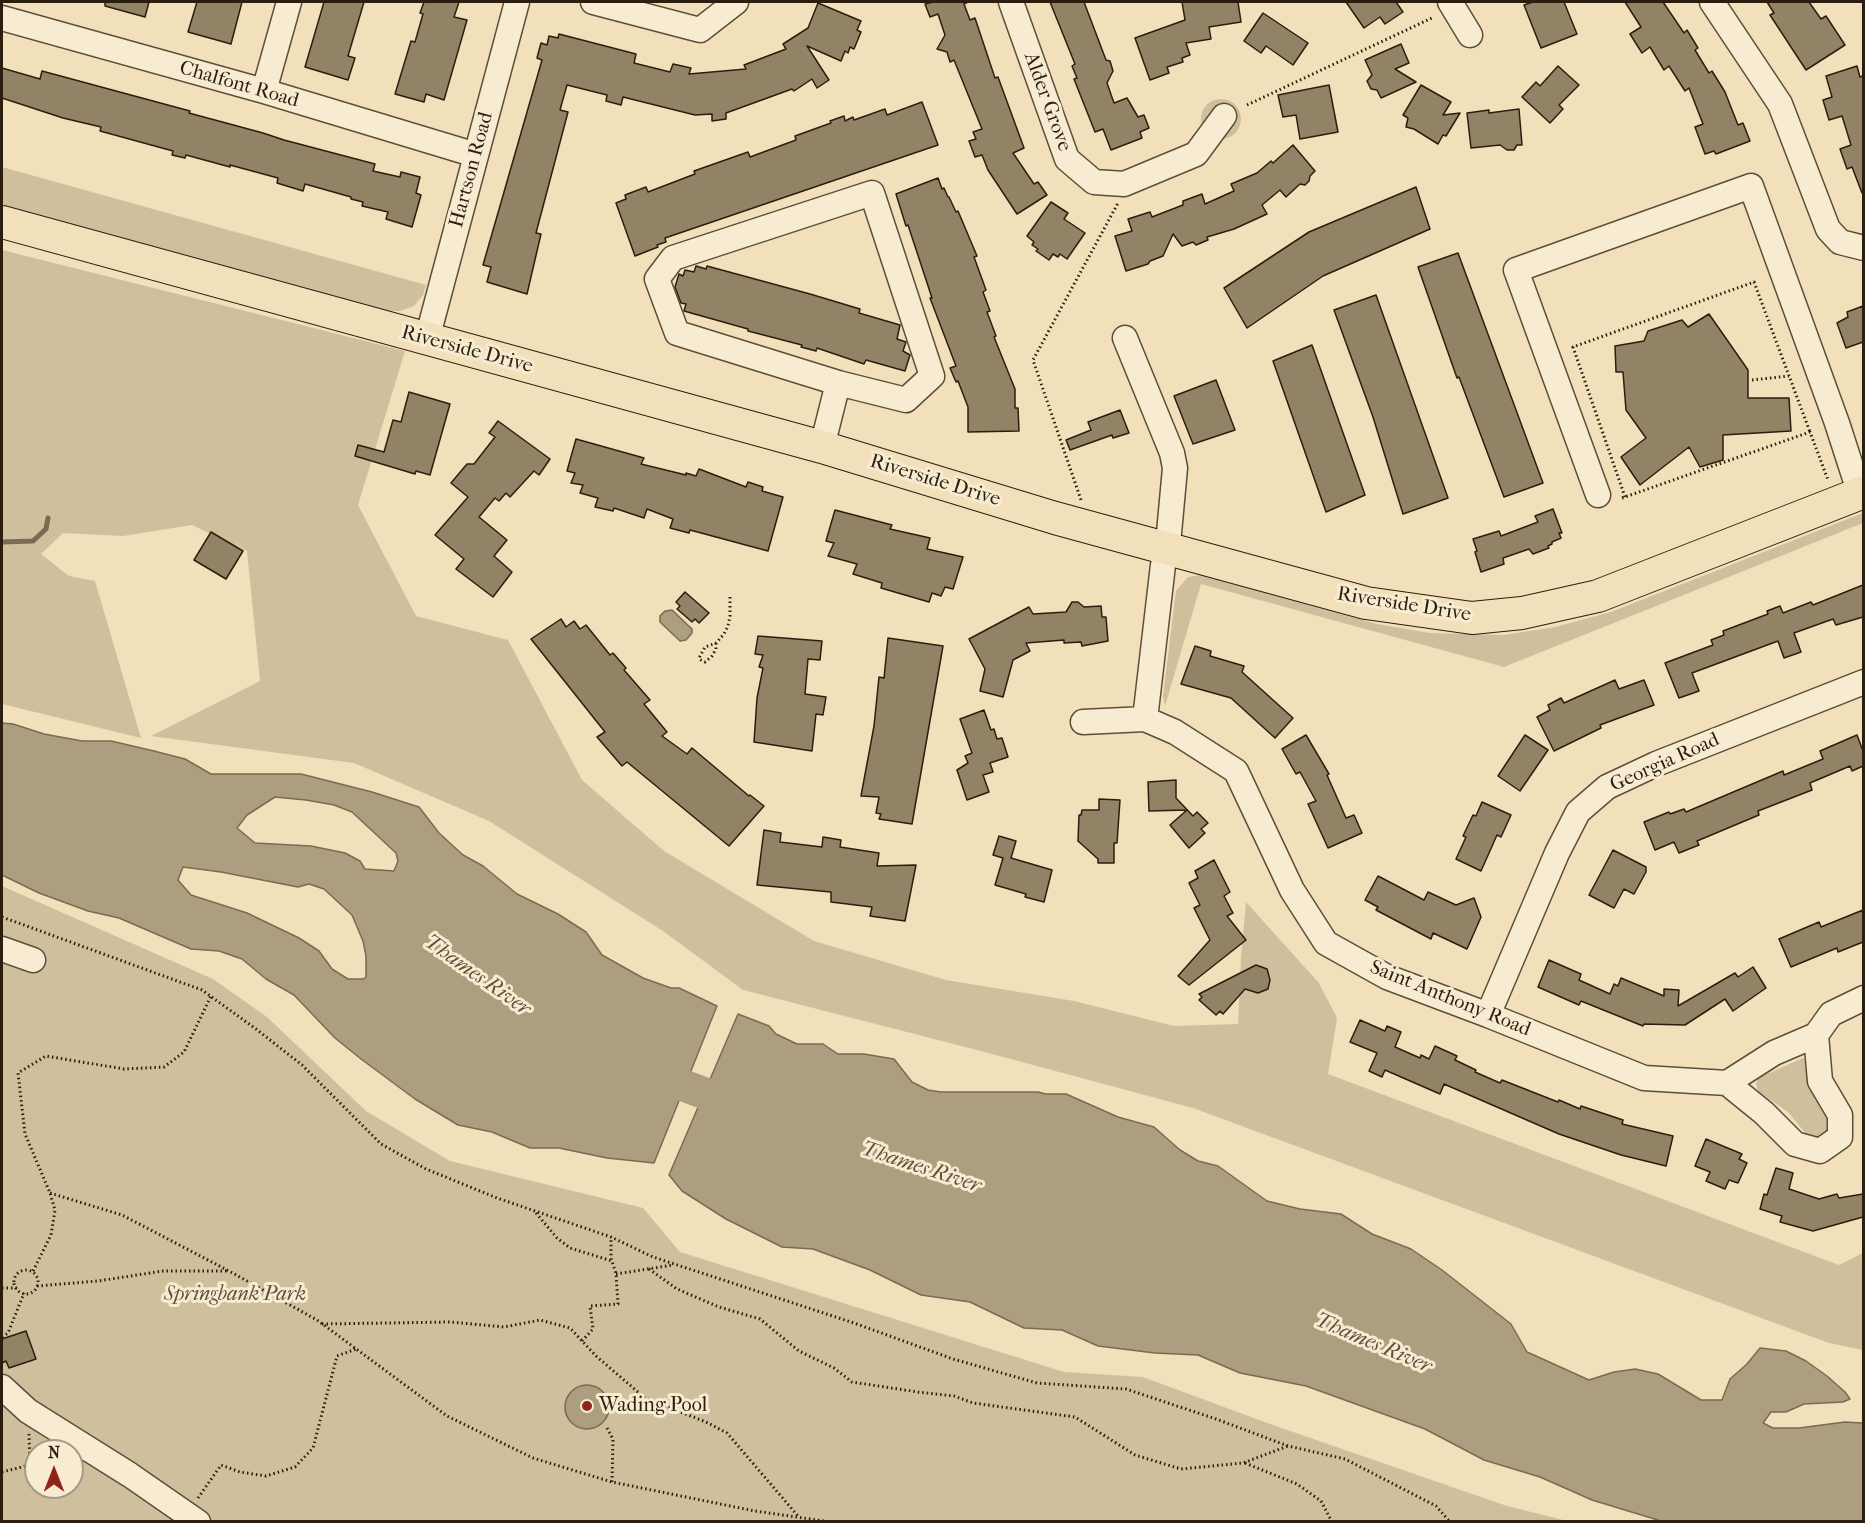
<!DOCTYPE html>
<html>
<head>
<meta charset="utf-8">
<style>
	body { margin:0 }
	#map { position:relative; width:1865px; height:1523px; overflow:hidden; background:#f2e0ba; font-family:"IM FELL French Canon",serif }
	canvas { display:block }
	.frame { position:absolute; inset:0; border:3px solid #2b1e0e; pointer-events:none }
	.north { position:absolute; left:24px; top:1439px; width:60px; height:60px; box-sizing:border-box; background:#f7ebd2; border:2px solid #a59984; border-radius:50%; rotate:0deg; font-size:16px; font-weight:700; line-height:24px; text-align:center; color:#2b1e0e }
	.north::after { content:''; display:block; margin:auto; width:21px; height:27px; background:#8f2418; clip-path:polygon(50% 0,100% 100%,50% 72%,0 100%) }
</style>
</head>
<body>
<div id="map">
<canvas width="1865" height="1523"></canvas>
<div class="frame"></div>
<div class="north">N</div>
</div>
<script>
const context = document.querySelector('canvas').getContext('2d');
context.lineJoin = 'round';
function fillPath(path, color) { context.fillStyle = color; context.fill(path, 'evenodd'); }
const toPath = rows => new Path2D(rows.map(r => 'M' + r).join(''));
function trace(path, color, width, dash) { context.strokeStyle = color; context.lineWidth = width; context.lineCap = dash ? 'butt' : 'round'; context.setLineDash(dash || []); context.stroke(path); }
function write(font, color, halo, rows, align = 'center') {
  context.font = font + ' "IM FELL French Canon",serif'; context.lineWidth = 6; context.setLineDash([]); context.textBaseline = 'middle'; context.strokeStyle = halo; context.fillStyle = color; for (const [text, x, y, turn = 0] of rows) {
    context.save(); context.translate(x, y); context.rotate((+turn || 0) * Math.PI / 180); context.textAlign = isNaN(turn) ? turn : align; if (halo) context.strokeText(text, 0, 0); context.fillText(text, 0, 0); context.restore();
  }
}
fillPath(toPath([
	'1201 119a20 20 0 1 1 40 0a20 20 0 1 1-40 0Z',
	[2,167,426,285,423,295,414,306,400,311,388,311,2,206],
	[2,250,405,351,358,505,416,616,508,640,582,780,664,851,814,941,946,980,1074,1001,1174,1026,1238,1024,1241,957,1246,902,1319,983,1337,1018,1328,1074,1839,1265,1863,1253,1863,1350,1829,1343,1193,1108,981,1051,743,990,663,931,489,821,354,763,151,736,260,681,247,551,192,525,123,536,63,533,41,554,69,576,95,581,141,738,2,704],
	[1863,513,1863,523,1504,667,1201,584,1165,706,1163,696,1176,591,1188,577,1201,575,1377,624,1430,633,1504,635,1555,627,1611,612],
	[2,886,213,979,267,1017,366,1111,450,1161,643,1208,680,1252,1064,1372,1143,1377,1270,1424,1507,1506,1567,1521,2,1521],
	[36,1451,72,1451,72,1487,36,1487],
	[1803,1058,1809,1062,1811,1085,1819,1106,1830,1121,1828,1132,1820,1139,1807,1135,1788,1112,1758,1091,1756,1084,1758,1078]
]), '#d0bf9d');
const water = toPath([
	[672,610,692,629,692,633,686,640,680,641,660,622,660,616,665,611,672,610],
	[2,723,13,724,44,734,82,741,111,741,154,751,185,759,211,774,301,774,372,792,419,807,439,833,463,855,483,866,517,894,558,914,586,932,602,955,643,978,671,988,679,988,717,1006,654,1163,607,1158,559,1148,530,1148,492,1132,458,1125,415,1099,361,1059,335,1038,294,995,266,979,242,959,219,951,191,949,119,918,88,911,39,893,2,875,2,723],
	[275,797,306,800,334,805,352,812,396,853,398,861,394,871,365,869,360,861,345,853,311,846,255,843,237,828,247,815,275,797],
	[183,867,221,872,298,887,309,884,324,889,352,915,363,941,366,956,366,977,363,979,348,979,332,969,319,951,299,938,247,913,191,895,178,880,183,867],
	[738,1014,769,1026,776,1034,797,1044,823,1044,838,1054,864,1054,894,1059,912,1082,928,1090,941,1092,1038,1092,1046,1094,1066,1094,1118,1117,1154,1127,1180,1150,1198,1161,1218,1166,1267,1201,1300,1209,1341,1214,1372,1234,1411,1249,1442,1270,1511,1324,1527,1352,1589,1380,1614,1372,1635,1369,1658,1374,1701,1400,1722,1400,1730,1379,1747,1364,1760,1348,1786,1351,1806,1361,1827,1376,1845,1392,1850,1399,1843,1402,1804,1404,1786,1412,1771,1412,1763,1423,1773,1428,1799,1428,1845,1422,1863,1423,1863,1521,1661,1521,1592,1500,1540,1477,1484,1460,1425,1429,1306,1386,1240,1373,1198,1355,1155,1353,1098,1346,1062,1330,1024,1328,970,1302,921,1295,870,1270,813,1249,782,1247,726,1219,682,1191,669,1175,738,1014],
	'565 1407a22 22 0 1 1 44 0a22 22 0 1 1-44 0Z'
]);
fillPath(water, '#ae9e80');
trace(water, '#7a6b52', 1.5);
trace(toPath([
	[2,542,33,541,46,529,48,518]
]), '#7a6b52', 5);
trace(toPath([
	[646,1068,685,1086,744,1108]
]), '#ae9e80', 32);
const building = toPath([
	[105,2,149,2,145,17,105,6,105,2],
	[197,2,242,2,231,44,188,32,197,2],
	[324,2,364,2,348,56,355,58,348,80,305,67,324,2],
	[424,2,459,2,454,17,467,20,444,100,426,94,424,102,395,94,411,41,415,42,423,14,420,13,424,2],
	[933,2,968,2,964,4,970,20,975,18,995,78,998,77,1024,148,1013,153,1034,184,1038,182,1047,195,1017,214,988,170,982,155,975,157,969,141,976,139,973,132,982,129,954,60,950,62,947,52,937,49,945,35,938,14,930,17,925,4,933,2],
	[1050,2,1084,2,1106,60,1110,61,1113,71,1107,83,1114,103,1127,98,1138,117,1144,115,1149,128,1140,132,1142,138,1111,150,1103,129,1095,132,1074,79,1077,78,1072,66,1075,64,1050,2],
	[1182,2,1238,2,1241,22,1209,27,1211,39,1186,43,1190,55,1182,58,1183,62,1167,67,1169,73,1150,80,1135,38,1185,20,1182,2],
	[1346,2,1396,2,1403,12,1385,24,1380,17,1364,28,1346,2],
	[1533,2,1564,2,1577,34,1541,48,1524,5,1533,2],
	[1625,2,1663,2,1684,33,1687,30,1698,48,1695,50,1709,73,1712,71,1725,92,1738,125,1743,123,1750,141,1716,154,1714,151,1705,154,1695,127,1703,124,1689,88,1685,91,1669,66,1664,70,1650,47,1642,53,1630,34,1641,27,1625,2],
	[1767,2,1809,2,1821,19,1826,16,1845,45,1806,70,1770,15,1774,13,1767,2],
	[818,3,861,21,857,30,861,32,854,49,850,47,848,53,845,51,841,61,807,46,829,80,817,88,812,79,794,91,792,89,726,113,726,119,712,121,712,114,695,115,623,97,621,105,606,101,607,95,567,85,560,110,568,112,536,233,541,234,527,294,487,282,491,267,483,265,542,60,537,58,541,43,547,45,549,36,558,38,559,34,636,54,634,63,670,72,673,64,691,68,689,74,746,69,744,65,786,49,783,44,808,28,818,3],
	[1263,13,1308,43,1293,65,1266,46,1261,53,1244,41,1263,13],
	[1401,44,1409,63,1395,69,1416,82,1381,98,1377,90,1371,89,1367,81,1372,75,1365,60,1401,44],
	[1558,66,1579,85,1559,105,1563,109,1550,123,1522,97,1536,82,1540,86,1558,66],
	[1857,66,1860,77,1863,76,1863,193,1862,193,1852,167,1847,169,1840,149,1851,145,1842,116,1829,120,1823,100,1832,97,1826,76,1857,66],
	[2,68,40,79,42,71,190,111,189,113,263,133,284,140,375,164,373,171,400,177,401,172,420,177,416,193,421,195,412,227,386,219,388,212,362,206,363,202,351,199,351,197,305,184,303,191,277,183,278,178,230,165,230,167,186,155,185,158,172,155,173,151,100,131,101,127,63,118,2,98,2,68],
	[1329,85,1338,132,1300,139,1296,115,1283,117,1278,95,1329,85],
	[1421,85,1451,102,1443,115,1460,113,1446,136,1443,135,1438,144,1414,129,1406,127,1408,118,1403,115,1421,85],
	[922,102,938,145,665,238,666,242,657,245,658,247,635,256,616,203,626,199,625,195,646,187,648,192,695,174,694,171,748,152,750,157,796,140,795,136,831,123,830,121,844,116,845,121,853,117,854,120,885,109,887,115,922,102],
	[1519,109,1522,145,1517,145,1514,150,1507,150,1500,145,1471,148,1467,113,1489,110,1489,113,1519,109],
	[1293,145,1315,171,1310,176,1309,181,1305,185,1300,184,1286,197,1280,190,1262,205,1267,214,1234,229,1207,237,1208,240,1196,245,1193,242,1182,246,1173,234,1163,256,1150,261,1148,264,1126,271,1115,236,1132,231,1128,219,1150,212,1152,217,1183,205,1183,201,1202,194,1205,204,1234,191,1231,184,1257,173,1271,161,1273,163,1293,145],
	[938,178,942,189,944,188,948,197,949,197,956,212,958,211,977,256,974,257,986,290,983,292,990,311,987,312,996,336,994,337,1015,389,1015,408,1018,408,1019,431,968,432,968,407,958,381,956,382,950,368,956,366,930,298,932,298,908,225,906,226,896,194,938,178],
	[1416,187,1430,229,1323,276,1247,328,1224,288,1309,232,1416,187],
	[1051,202,1068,213,1064,219,1085,233,1067,259,1060,254,1058,257,1053,254,1049,260,1036,251,1038,249,1032,245,1034,242,1027,236,1051,202],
	[1458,253,1543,483,1504,497,1459,377,1457,378,1418,267,1458,253],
	[696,266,706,269,707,266,810,294,860,309,859,313,900,325,897,339,906,342,903,351,910,355,905,371,866,360,864,364,817,348,816,351,801,347,802,345,748,331,748,329,684,311,686,304,681,303,675,287,679,274,683,276,685,270,694,272,696,266],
	[1376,295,1448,498,1403,514,1373,417,1334,310,1376,295],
	[1863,306,1863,342,1846,348,1837,323,1848,317,1847,312,1863,306],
	[1709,314,1748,370,1748,398,1789,398,1791,431,1723,435,1723,460,1700,467,1689,447,1640,485,1621,457,1646,438,1626,410,1623,372,1616,372,1615,346,1644,341,1648,331,1682,320,1688,327,1709,314],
	[1312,345,1365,495,1326,512,1273,361,1312,345],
	[1216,380,1235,430,1193,444,1174,396,1216,380],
	[409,392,450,404,430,475,416,471,415,474,355,456,358,445,384,452,393,420,401,422,409,392],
	[1120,410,1129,433,1113,438,1112,435,1070,450,1066,440,1091,430,1088,422,1120,410],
	[498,421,550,459,539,475,534,471,510,497,506,493,499,501,495,498,479,517,507,540,494,556,512,572,493,597,456,569,464,559,435,535,468,497,451,483,467,464,474,464,495,437,489,433,498,421],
	[576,439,644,458,641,464,686,475,686,473,696,476,699,469,746,487,748,482,763,487,762,491,783,497,768,551,690,530,689,533,670,528,673,519,647,509,644,518,614,508,613,511,595,507,598,498,580,493,583,485,571,483,575,473,567,471,576,439],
	[1553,509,1562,533,1559,533,1561,538,1552,542,1552,544,1548,546,1549,548,1533,554,1529,549,1503,558,1504,564,1481,572,1475,552,1477,551,1473,539,1499,531,1501,536,1538,522,1535,516,1553,509],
	[835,510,892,525,890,529,930,538,927,549,963,557,953,589,945,587,941,596,932,593,929,602,881,588,882,583,853,574,857,564,828,556,834,543,826,541,835,510],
	[211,532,243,551,226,579,194,560,211,532],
	[1863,585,1863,617,1836,625,1833,619,1794,633,1801,652,1784,658,1778,641,1692,673,1699,691,1679,698,1665,663,1713,645,1711,640,1724,635,1723,631,1768,614,1767,611,1780,606,1783,613,1811,602,1813,605,1863,585],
	[685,592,709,613,699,623,695,619,692,622,677,609,680,606,676,602,685,592],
	[1072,602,1078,602,1084,607,1101,606,1102,617,1106,617,1108,641,1082,646,1081,642,1064,643,1064,640,1026,643,1030,651,1013,660,1003,697,980,691,985,669,969,639,1029,607,1033,614,1066,612,1072,602],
	[561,619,566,627,574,621,580,629,586,625,610,655,613,653,626,668,624,670,650,700,644,704,667,732,662,736,687,754,692,748,749,796,750,795,764,806,729,846,627,762,622,766,597,737,605,732,531,639,561,619],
	[758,636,822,641,820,660,808,659,805,694,826,697,823,715,816,714,812,751,754,742,757,698,763,668,759,667,763,655,755,654,758,636],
	[888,638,943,646,912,824,879,819,881,814,876,813,879,797,861,796,874,726,879,677,884,678,888,638],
	[1195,646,1211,651,1210,656,1244,666,1242,672,1293,718,1275,738,1231,698,1181,684,1195,646],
	[1615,680,1619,689,1644,680,1654,705,1600,725,1601,728,1554,751,1537,717,1550,710,1548,705,1561,698,1564,703,1615,680],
	[984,710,991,730,994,729,997,739,1002,738,1008,757,990,763,993,772,983,775,989,792,967,800,957,770,968,763,965,756,972,753,960,719,984,710],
	[1306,735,1329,774,1327,775,1346,818,1354,815,1362,833,1328,848,1308,804,1316,801,1300,772,1296,774,1282,749,1306,735],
	[1525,735,1548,750,1520,791,1498,776,1525,735],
	[1857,735,1863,751,1863,766,1852,771,1850,766,1810,783,1812,790,1758,811,1759,815,1697,841,1699,845,1679,853,1674,842,1655,850,1644,822,1669,812,1670,814,1684,809,1686,812,1783,771,1784,775,1823,759,1820,751,1857,735],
	[1176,780,1176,798,1193,816,1197,812,1208,823,1201,829,1205,833,1189,848,1170,825,1187,810,1149,811,1148,782,1176,780],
	[1099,799,1120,800,1117,843,1114,843,1114,863,1098,863,1098,859,1078,841,1079,815,1081,815,1082,810,1099,810,1099,799],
	[1482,802,1511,815,1501,837,1497,835,1481,871,1456,859,1466,837,1463,836,1473,815,1476,816,1482,802],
	[764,830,781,833,780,842,822,847,823,837,841,840,840,847,879,853,877,866,916,865,905,921,870,916,872,907,831,902,831,892,757,885,764,830],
	[999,836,1016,841,1011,858,1052,870,1044,902,1025,897,1026,894,995,885,1003,858,993,855,999,836],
	[1613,850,1646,867,1646,872,1634,894,1624,889,1614,908,1589,895,1613,850],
	[1214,860,1230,892,1224,896,1233,913,1227,916,1246,940,1189,985,1178,976,1210,940,1194,908,1200,905,1189,883,1198,878,1195,871,1214,860],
	[1378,876,1424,900,1428,892,1456,905,1474,898,1481,917,1467,949,1433,933,1431,939,1376,910,1378,907,1365,900,1378,876],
	[1863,910,1863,942,1838,952,1837,948,1791,967,1779,939,1819,922,1821,927,1863,910],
	[1549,960,1581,974,1579,980,1610,994,1614,984,1618,986,1621,978,1664,996,1664,989,1679,990,1678,1006,1735,973,1738,977,1753,967,1766,988,1733,1011,1725,999,1685,1025,1644,1024,1643,1026,1581,1001,1579,1005,1538,987,1549,960],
	[1256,965,1267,969,1270,980,1268,989,1258,993,1245,989,1223,1014,1220,1011,1216,1015,1199,1000,1202,997,1199,994,1256,965],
	[1360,1020,1385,1031,1387,1026,1401,1032,1395,1047,1420,1058,1421,1055,1429,1059,1435,1046,1457,1056,1455,1060,1476,1070,1475,1072,1500,1083,1502,1080,1558,1102,1559,1100,1580,1109,1581,1106,1623,1120,1622,1124,1673,1136,1666,1166,1621,1155,1559,1134,1444,1084,1440,1094,1385,1070,1382,1077,1369,1071,1377,1053,1350,1042,1360,1020],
	[1706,1139,1742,1154,1739,1159,1747,1163,1738,1183,1729,1180,1725,1189,1706,1181,1710,1172,1695,1166,1706,1139],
	[1776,1168,1793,1173,1789,1189,1819,1199,1837,1194,1839,1198,1863,1194,1863,1217,1813,1231,1780,1222,1782,1216,1760,1209,1764,1194,1767,1195,1776,1168],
	[26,1331,36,1359,9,1368,6,1361,2,1363,2,1339,26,1331]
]);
fillPath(building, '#928367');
trace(building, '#2b1e0e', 1.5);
const minor = toPath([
	[593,2,700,30,736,2],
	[1011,2,1067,159,1094,182,1124,184,1196,154,1224,116],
	[1450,2,1470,35],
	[1712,2,1780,104,1828,229,1840,242,1864,248],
	[2,18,264,91,476,155],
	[264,91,289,2],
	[1125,338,1172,453,1175,468,1169,533,1163,565,1145,719,1175,732,1236,771,1292,890,1326,943,1387,977,1488,1015,1644,1078,1727,1083,1774,1053,1816,1035,1831,1014,1864,998],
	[427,339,517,2],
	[822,447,838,383,906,400,932,376,872,193,673,258,657,279,677,333,838,383],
	[1598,495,1516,270,1751,186,1837,423,1860,494],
	[1083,722,1145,719],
	[2,949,33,960],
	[1488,1015,1557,853,1578,812,1607,787,1656,764,1864,682],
	[1727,1083,1764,1113,1795,1144,1820,1151,1840,1137,1840,1115,1820,1081,1816,1035],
	[2,1387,28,1411,130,1475,198,1522]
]);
const major = toPath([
	[2,222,822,447,1055,518,1366,603,1472,618,1522,613,1598,596,1864,492]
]);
trace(minor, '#5d4e39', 27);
trace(major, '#2b1e0e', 34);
trace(toPath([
	[1247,105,1434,17],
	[1752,380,1789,376],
	[1625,497,1573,347,1754,282,1810,432],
	[1622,498,1810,432,1828,480],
	[1081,500,1033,360,1118,203],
	[716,643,716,649,712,656,705,662,701,660,699,658,705,647,716,643,724,634,728,626,730,616,730,594],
	[2,917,202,990,256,1029,302,1065,381,1144,426,1169,497,1198,611,1237,653,1257,854,1323,953,1359,1037,1383,1126,1389,1216,1419,1288,1446,1345,1459,1436,1506,1450,1522],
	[50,1193,122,1215,229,1271,317,1320,447,1416,533,1458,612,1482,755,1511,831,1522],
	[536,1213,557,1238,570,1248,612,1261],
	[649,1269,677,1289,719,1307,760,1319,799,1351,834,1368,852,1382,918,1392,954,1396,973,1403,1075,1417,1135,1455,1181,1469,1243,1463,1288,1446],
	'14 1282a12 12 0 1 1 24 0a12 12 0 1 1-24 0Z',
	[33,1271,51,1235,55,1210,50,1193,25,1134,18,1073,46,1056,124,1069,164,1067,184,1052,211,996],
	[616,1274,673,1265],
	[37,1286,98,1281,163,1271,227,1271],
	[2,1288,17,1288],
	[322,1324,451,1322,504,1327,540,1320,570,1328,596,1356,645,1398,706,1422,727,1433,798,1516],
	[2,1337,8,1333,24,1293],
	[582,1341,593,1329,590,1306,618,1304,616,1274,611,1258,611,1237],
	[607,1428,613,1439,612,1482],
	[1245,1463,1297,1484,1321,1501,1332,1522],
	[2,1472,30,1465,29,1434],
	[198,1498,221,1465,240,1472,266,1476,295,1467,313,1448,337,1356,356,1349]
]), '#2b1e0e', 3, [1.5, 3]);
trace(minor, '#f7ebd2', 24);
trace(major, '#f2e0ba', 32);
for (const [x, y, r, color] of [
	[587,1406,6,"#8f2418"]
]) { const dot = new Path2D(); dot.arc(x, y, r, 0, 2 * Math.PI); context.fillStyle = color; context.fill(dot); trace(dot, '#f7ebd2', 2); }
write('20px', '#2b1e0e', '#f7ebd2', [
	["Chalfont Road",239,85,16],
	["Alder Grove",1047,102,70],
	["Hartson Road",472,170,-75],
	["Riverside Drive",467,350,15],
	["Riverside Drive",935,481,17],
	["Riverside Drive",1404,605,9],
	["Georgia Road",1665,763,-24],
	["Saint Anthony Road",1450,999,22]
]);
write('italic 20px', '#5d4e39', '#f7ebd2', [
	["Springbank Park",235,1295]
]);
write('20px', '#2b1e0e', '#f7ebd2', [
	["Wading Pool",599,1406]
], 'left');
write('italic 21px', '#5f513c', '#f7ebd2', [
	["Thames River",477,976,35],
	["Thames River",921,1168,18],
	["Thames River",1373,1344,23]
]);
</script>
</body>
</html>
